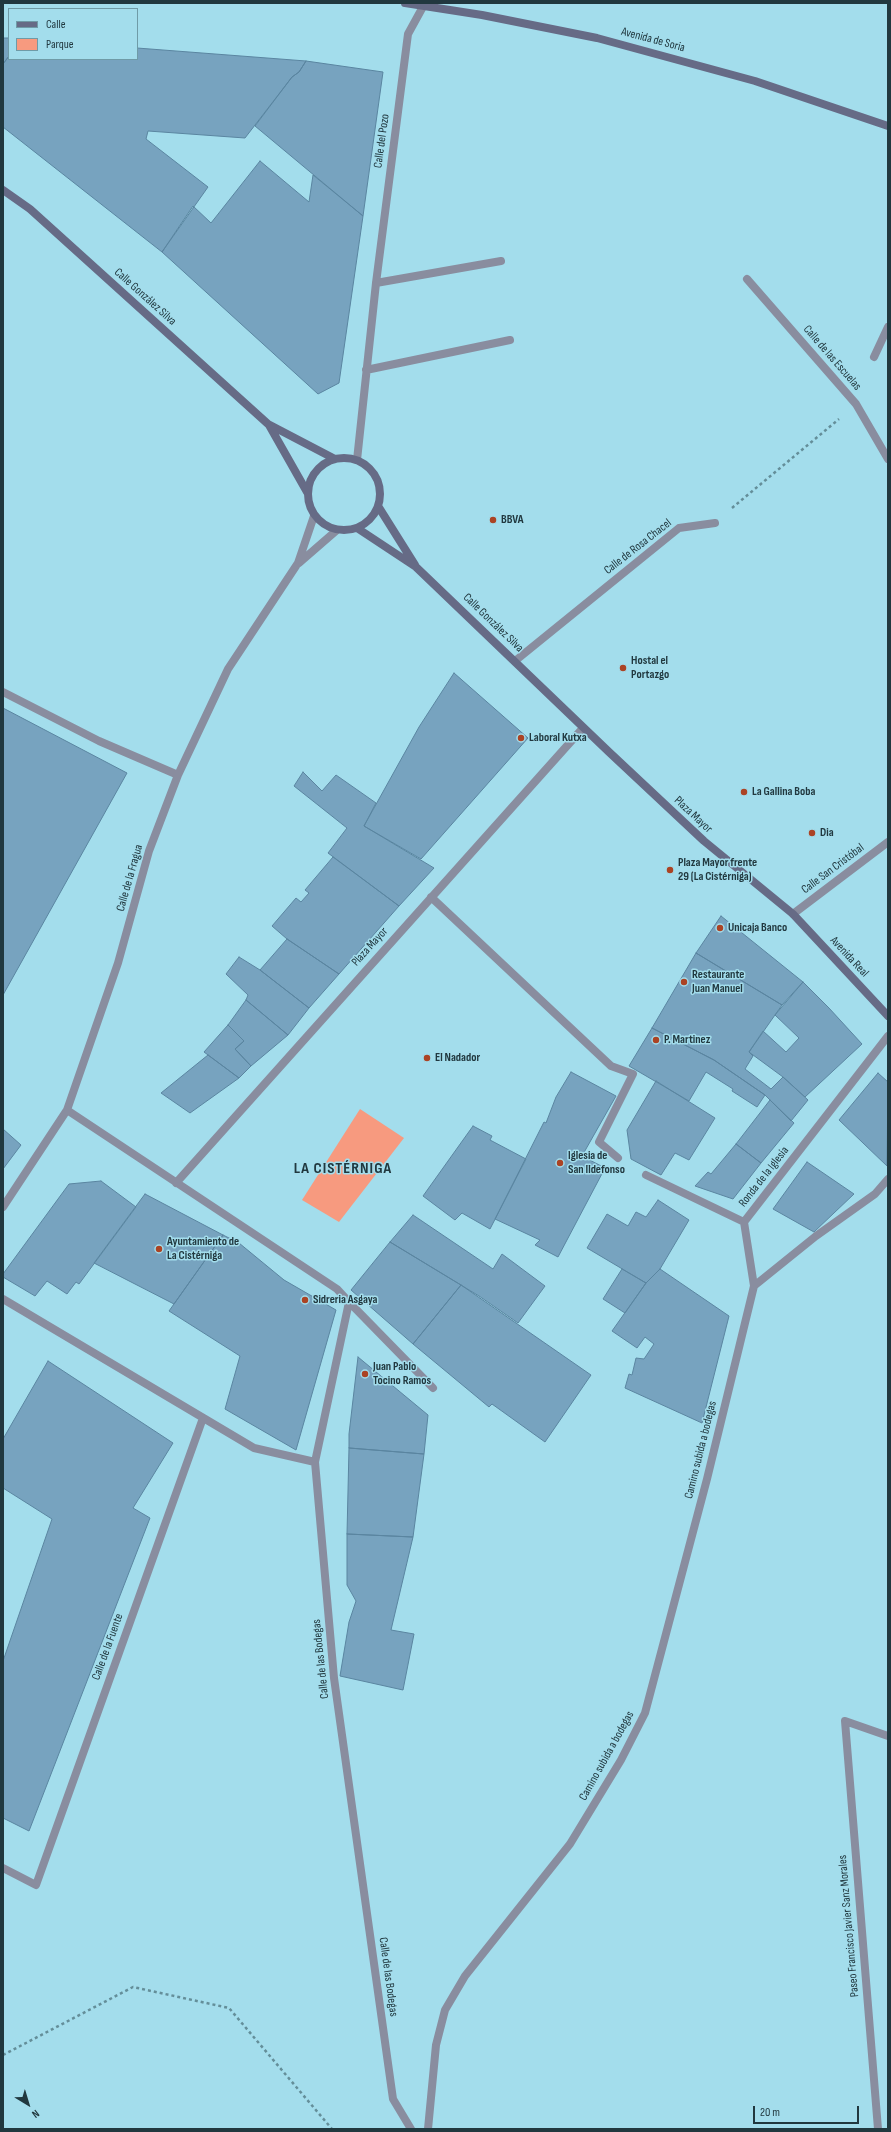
<!DOCTYPE html>
<html>
<head>
<meta charset="utf-8">
<style>
	body { margin:0 }
	#map { position:relative; width:891px; height:2132px; overflow:hidden; background:#a3ddec; font-family:"Sofia Sans Condensed",sans-serif }
	canvas { display:block }
	.frame { position:absolute; inset:0; border:4px solid #21383f; pointer-events:none }
	.legend { position:absolute; left:8px; top:8px; width:130px; height:52px; box-sizing:border-box; background:#a3ddec; border:1px solid #6f9ba7; margin:0; padding:5px 7px; list-style:none; font-size:12px; color:#21383f }
	.legend li { display:flex; align-items:center; gap:8px; height:20px }
	.legend b { width:20px; border:1px solid #6f9ba7 }
	.north { position:absolute; left:8px; top:2084px; width:40px; height:40px; -webkit-text-stroke:3px #a3ddec; paint-order:stroke; rotate:142deg; font-size:11px; font-weight:700; line-height:16px; text-align:center; color:#21383f }
	.north::after { content:''; display:block; margin:auto; width:14px; height:18px; background:#21383f; clip-path:polygon(50% 0,100% 100%,50% 72%,0 100%) }
	.scale { position:absolute; left:753px; top:2106px; width:106px; height:18px; box-sizing:border-box; border:2px solid #21383f; border-top:0; padding-left:5px; font-size:12px; line-height:14px; white-space:nowrap; color:#21383f; -webkit-text-stroke:3px #a3ddec; paint-order:stroke }
</style>
</head>
<body>
<div id="map">
<canvas width="891" height="2132"></canvas>
<div class="frame"></div>
<ul class="legend">
<li><b style="height:5px;background:#666b86"></b>Calle</li>
<li><b style="height:11px;background:#f79a7f"></b>Parque</li>
</ul>
<div class="north">N</div>
<div class="scale">20 m</div>
</div>
<script>
const context = document.querySelector('canvas').getContext('2d');
context.lineJoin = 'round';
function fillPath(path, color) { context.fillStyle = color; context.fill(path, 'evenodd'); }
const toPath = rows => new Path2D(rows.map(r => 'M' + r).join(''));
function trace(path, color, width, dash) { context.strokeStyle = color; context.lineWidth = width; context.lineCap = dash ? 'butt' : 'round'; context.setLineDash(dash || []); context.stroke(path); }
function write(font, color, halo, rows, align = 'center') {
  context.font = font + ' "Sofia Sans Condensed",sans-serif'; context.lineWidth = 3; context.setLineDash([]); context.textBaseline = 'middle'; context.strokeStyle = halo; context.fillStyle = color; for (const [text, x, y, turn = 0] of rows) {
    context.save(); context.translate(x, y); context.rotate((+turn || 0) * Math.PI / 180); context.textAlign = isNaN(turn) ? turn : align; if (halo) context.strokeText(text, 0, 0); context.fillText(text, 0, 0); context.restore();
  }
}
fillPath(toPath([
	[360,1109,404,1138,339,1222,302,1200]
]), '#f79a7f');
const building = toPath([
	[3,38,9,38,9,56,3,64,3,38],
	[137,48,306,61,299,72,292,77,245,138,148,131,146,139,208,187,162,252,3,127,3,64,9,56,9,59,137,59,137,48],
	[306,61,383,72,363,216,255,126,292,77,299,72,306,61],
	[260,161,309,202,313,175,363,216,339,383,318,394,162,252,193,206,211,223,260,161],
	[454,673,528,738,421,859,364,826,419,727,454,673],
	[3,708,127,773,3,995,3,708],
	[303,772,322,791,336,775,376,803,364,826,434,868,399,906,328,853,347,828,294,786,303,772],
	[333,857,399,906,339,974,287,939,272,926,296,898,301,902,309,893,305,890,333,857],
	[721,916,803,982,782,1005,696,953,721,916],
	[287,939,339,974,309,1008,260,970,287,939],
	[696,953,782,1005,749,1052,753,1056,745,1069,771,1089,783,1077,808,1100,791,1121,765,1095,714,1060,652,1028,696,953],
	[239,957,260,970,309,1008,288,1035,246,1000,248,995,226,974,239,957],
	[803,982,829,1008,862,1044,805,1097,783,1077,749,1052,763,1031,786,1052,799,1038,775,1015,803,982],
	[246,1000,288,1035,251,1066,235,1049,244,1041,228,1025,246,1000],
	[228,1025,244,1041,235,1049,251,1066,239,1078,204,1052,228,1025],
	[652,1028,714,1060,765,1095,757,1107,732,1091,733,1089,706,1072,689,1101,629,1066,652,1028],
	[208,1055,239,1078,190,1113,161,1093,208,1055],
	[571,1072,616,1096,582,1156,605,1168,558,1257,535,1245,540,1240,495,1219,544,1122,546,1123,556,1097,571,1072],
	[878,1073,888,1082,887,1166,839,1120,878,1073],
	[656,1081,715,1118,689,1160,675,1153,661,1175,631,1159,627,1130,656,1081],
	[770,1100,794,1123,761,1163,736,1144,770,1100],
	[473,1126,492,1136,490,1140,526,1159,490,1229,462,1213,455,1220,423,1196,473,1126],
	[3,1129,21,1145,3,1169,3,1129],
	[736,1144,761,1163,733,1199,695,1186,708,1172,711,1174,736,1144],
	[807,1162,854,1194,814,1232,773,1209,807,1162],
	[101,1181,136,1207,79,1284,76,1282,67,1294,47,1281,35,1296,3,1277,3,1274,69,1184,101,1181],
	[145,1194,223,1235,174,1304,94,1263,145,1194],
	[658,1200,689,1220,660,1269,646,1283,587,1248,607,1214,628,1226,636,1212,646,1217,658,1200],
	[413,1215,493,1269,502,1254,545,1286,518,1323,479,1296,390,1242,413,1215],
	[223,1235,239,1243,284,1280,336,1310,296,1450,225,1409,240,1356,169,1311,223,1235],
	[390,1242,461,1285,413,1344,351,1290,390,1242],
	[622,1269,646,1283,625,1313,603,1299,622,1269],
	[660,1269,729,1316,702,1423,625,1388,629,1374,632,1375,636,1358,644,1359,654,1344,645,1337,637,1348,612,1331,646,1283,660,1269],
	[461,1285,591,1375,545,1442,492,1404,489,1407,413,1344,461,1285],
	[358,1357,428,1415,424,1454,349,1448,349,1434,358,1357],
	[48,1361,173,1443,133,1508,150,1518,29,1831,3,1818,3,1661,52,1519,3,1488,3,1439,48,1361],
	[349,1448,424,1454,413,1537,347,1534,349,1448],
	[347,1534,413,1537,391,1630,414,1634,403,1690,340,1676,349,1622,356,1601,347,1585,347,1534]
]);
fillPath(building, '#77a3bf');
trace(building, '#5a85a0', 1);
trace(toPath([
	[732,508,839,419],
	[3,2055,133,1987,229,2008,332,2129]
]), '#648e99', 2.5, [3, 3]);
trace(toPath([
	[747,279,856,404,888,459],
	[376,283,501,261],
	[874,357,888,327],
	[366,370,510,340],
	[357,460,376,283,408,34,425,3],
	[299,563,337,530],
	[515,661,679,528,715,523],
	[3,692,99,741,178,775],
	[431,897,611,1066,633,1074,599,1142,618,1158],
	[793,914,888,842],
	[888,1036,744,1222,754,1286,816,1236,875,1194,888,1179],
	[67,1110,337,1289,349,1302],
	[646,1175,744,1222],
	[176,1183,583,728],
	[3,1207,67,1110,118,963,149,851,178,775,228,669,298,563,314,516],
	[3,1299,254,1448,315,1462],
	[3,1868,36,1885,203,1418],
	[411,2129,393,2099,334,1678,315,1462,349,1302,433,1388],
	[428,2129,436,2045,445,2010,465,1976,570,1844,621,1760,645,1713,707,1479,754,1286],
	[878,2129,845,1721,888,1736]
]), '#898d9f', 8);
trace(toPath([
	[405,3,482,15,597,38,755,81,888,126],
	[3,190,30,209,268,424,335,459],
	[269,425,307,492],
	'308 494a36 36 0 1 1 72 0a36 36 0 1 1-72 0Z',
	[378,506,415,565],
	[357,528,416,567,609,752,704,841,793,914,888,1016]
]), '#666b86', 8);
for (const [x, y, r, color] of [
	[493,520,4,"#ab4324"],
	[623,668,4,"#ab4324"],
	[521,738,4,"#ab4324"],
	[744,792,4,"#ab4324"],
	[812,833,4,"#ab4324"],
	[670,870,4,"#ab4324"],
	[720,928,4,"#ab4324"],
	[684,982,4,"#ab4324"],
	[656,1040,4,"#ab4324"],
	[427,1058,4,"#ab4324"],
	[560,1163,4,"#ab4324"],
	[159,1249,4,"#ab4324"],
	[305,1300,4,"#ab4324"],
	[365,1374,4,"#ab4324"]
]) { const dot = new Path2D(); dot.arc(x, y, r, 0, 2 * Math.PI); context.fillStyle = color; context.fill(dot); trace(dot, '#a3ddec', 1.5); }
write('12px', '#21383f', '#a3ddec', [
	["Avenida de Soria",653,40,15],
	["Calle del Pozo",382,141,-82],
	["Calle González Silva",145,297,42],
	["Calle de las Escuelas",832,358,49],
	["Calle de Rosa Chacel",638,547,-38],
	["Calle González Silva",493,623,44],
	["Plaza Mayor",693,815,43],
	["Calle San Cristóbal",833,869,-37],
	["Calle de la Fragua",130,878,-74],
	["Plaza Mayor",370,947,-48],
	["Avenida Real",849,957,47],
	["Ronda de la Iglesia",764,1177,-52],
	["Camino subida a bodegas",701,1450,-76],
	["Calle de la Fuente",108,1647,-70],
	["Calle de las Bodegas",321,1659,-96],
	["Camino subida a bodegas",607,1756,-61],
	["Paseo Francisco Javier Sanz Morales",849,1926,-95],
	["Calle de las Bodegas",388,1977,82]
]);
write('bold 12px', '#21383f', '#a3ddec', [
	["BBVA",501,520],
	["Hostal el",631,661],
	["Portazgo",631,675],
	["Laboral Kutxa",529,738],
	["La Gallina Boba",752,792],
	["Dia",820,833],
	["Plaza Mayor frente",678,863],
	["29 (La Cistérniga)",678,877],
	["Unicaja Banco",728,928],
	["Restaurante",692,975],
	["Juan Manuel",692,989],
	["P. Martinez",664,1040],
	["El Nadador",435,1058],
	["Iglesia de",568,1156],
	["San Ildefonso",568,1170],
	["Ayuntamiento de",167,1242],
	["La Cistérniga",167,1256],
	["Sidreria Asgaya",313,1300],
	["Juan Pablo",373,1367],
	["Tocino Ramos",373,1381]
], 'left');
context.letterSpacing = '1px';
write('bold 16px', '#21383f', '#a3ddec', [
	["LA CISTÉRNIGA",343,1169]
]);
context.letterSpacing = '0px';
</script>
</body>
</html>
